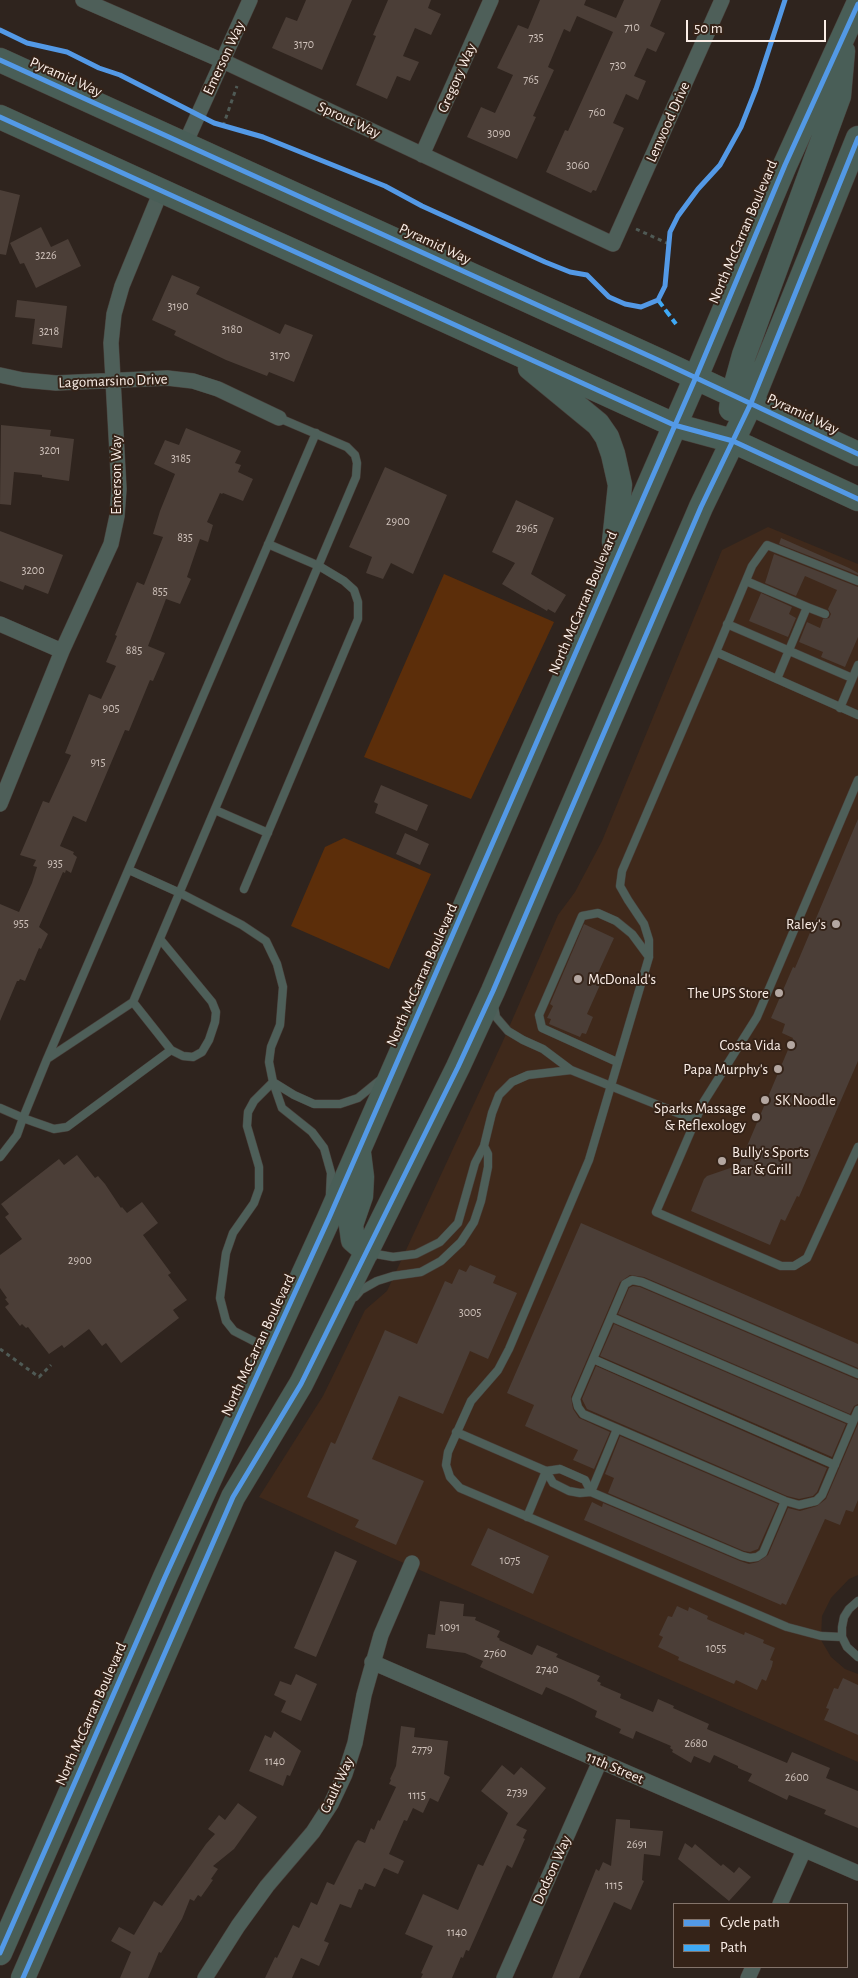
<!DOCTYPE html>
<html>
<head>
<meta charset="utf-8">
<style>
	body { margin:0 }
	#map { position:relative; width:858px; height:1978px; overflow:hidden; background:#2f241e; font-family:"Alegreya Sans",sans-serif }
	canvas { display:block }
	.legend { position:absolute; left:673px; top:1903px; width:175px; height:65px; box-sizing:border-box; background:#352318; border:1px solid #84746b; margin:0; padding:6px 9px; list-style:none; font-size:15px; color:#fbeee7 }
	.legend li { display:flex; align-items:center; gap:10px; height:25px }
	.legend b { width:25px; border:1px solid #84746b }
	.scale { position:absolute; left:686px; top:20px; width:140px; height:22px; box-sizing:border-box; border:2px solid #fbeee7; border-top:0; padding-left:6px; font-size:15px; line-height:18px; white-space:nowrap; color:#fbeee7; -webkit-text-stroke:4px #352318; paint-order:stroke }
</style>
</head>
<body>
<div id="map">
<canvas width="858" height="1978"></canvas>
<ul class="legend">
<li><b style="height:6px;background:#5399e6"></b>Cycle path</li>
<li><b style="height:6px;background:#3fa9f5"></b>Path</li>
</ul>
<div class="scale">50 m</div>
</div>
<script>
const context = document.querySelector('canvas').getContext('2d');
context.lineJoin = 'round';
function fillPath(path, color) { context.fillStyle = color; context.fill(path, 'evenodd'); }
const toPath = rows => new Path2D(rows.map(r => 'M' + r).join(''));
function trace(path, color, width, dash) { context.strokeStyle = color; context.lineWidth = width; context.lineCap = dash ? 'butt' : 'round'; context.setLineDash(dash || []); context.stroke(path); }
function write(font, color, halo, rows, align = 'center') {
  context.font = font + ' "Alegreya Sans",sans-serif'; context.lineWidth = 4; context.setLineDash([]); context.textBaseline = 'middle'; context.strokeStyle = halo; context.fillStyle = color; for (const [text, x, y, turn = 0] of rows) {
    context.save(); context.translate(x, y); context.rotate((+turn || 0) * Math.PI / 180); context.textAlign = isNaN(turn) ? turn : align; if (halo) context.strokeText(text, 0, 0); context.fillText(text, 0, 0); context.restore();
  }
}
fillPath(toPath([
	[768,527,858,564,858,1575,849,1579,831,1598,822,1616,821,1640,831,1657,845,1669,858,1674,858,1762,390,1557,259,1497,323,1396,365,1310,387,1291,503,1041,558,915,575,892,602,841,722,550]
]), '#3f291b');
fillPath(toPath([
	[444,574,554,622,471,799,364,757],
	[344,838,431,874,389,969,291,926,325,847]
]), '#5c2e0a');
fillPath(toPath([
	[306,0,352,0,322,70,272,48,286,17,297,21],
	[388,0,431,0,428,8,441,14,431,35,415,28,403,56,419,62,410,81,397,76,387,99,356,85,376,36,373,35],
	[540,0,586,0,584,5,616,18,624,0,661,0,650,26,665,33,656,52,647,48,634,76,646,81,638,100,626,94,613,123,624,128,596,191,593,190,591,193,546,172,565,130,568,131,613,32,577,16,570,32,564,29,548,67,554,70,533,116,536,117,517,159,467,137,481,107,495,113,513,75,497,68,518,25,528,29],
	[0,190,20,195,6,255,0,254],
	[41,227,51,247,68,239,81,266,36,288,24,263,20,264,10,243],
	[172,275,200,287,196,294,280,334,285,324,313,335,294,382,269,372,267,376,226,360,174,335,176,331,152,320],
	[17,300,67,306,62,348,32,344,35,319,15,317],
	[1,425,51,430,50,436,74,439,69,481,42,477,42,475,14,472,11,505,0,504],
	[186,428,241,451,235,463,241,465,238,472,253,479,243,501,223,493,222,494,220,493,207,522,213,525,208,542,200,539,187,577,191,579,180,604,166,599,148,646,165,653,153,681,150,680,129,731,125,730,86,822,73,816,60,846,74,852,73,854,77,857,71,873,66,870,65,873,63,872,39,927,48,934,41,949,39,948,25,981,20,979,19,981,17,981,0,1021,0,904,19,912,32,883,37,867,33,866,36,860,20,855,43,801,49,803,71,755,65,753,89,694,101,699,116,666,106,662,117,636,115,635,137,582,144,585,163,537,153,534,160,511,175,474,154,464,165,440,179,445],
	[385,467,447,495,413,574,391,563,383,579,366,573,372,557,349,547],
	[516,500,554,518,531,574,566,595,555,613,548,609,547,611,502,584,515,563,492,552],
	[0,531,63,555,48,594,25,585,23,590,0,581],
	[781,538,849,568,858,573,858,575,779,544],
	[774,554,858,587,858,637,845,667,821,657,823,652,799,642,807,622,820,628,823,619,829,618,831,614,828,609,837,590,805,576,796,596,765,583],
	[761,593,792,607,789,614,796,618,788,637,749,621],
	[381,785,428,805,417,831,375,813,378,804,374,802],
	[858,819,858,1061,799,1197,797,1196,785,1221,781,1219,770,1245,691,1211,704,1179,707,1176,739,1165,793,1038,782,1033,785,1024,771,1018,793,967,795,968],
	[405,833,429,844,420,865,396,854],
	[584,924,614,938,598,973,604,976,587,1014,593,1017,586,1034,582,1033,580,1037,549,1024,551,1019,547,1018,553,1006,550,1004],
	[77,1155,95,1178,98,1176,105,1184,121,1208,122,1207,127,1213,142,1202,158,1223,143,1235,171,1273,168,1275,187,1300,173,1310,179,1318,121,1363,106,1343,102,1346,89,1329,64,1348,62,1345,49,1354,28,1327,26,1328,22,1324,20,1326,5,1307,9,1304,5,1299,7,1298,0,1288,0,1255,22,1239,5,1217,9,1214,1,1204,59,1159,64,1165],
	[581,1223,858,1344,858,1368,644,1277,630,1275,620,1282,571,1397,573,1409,579,1418,610,1432,594,1469,573,1460,578,1450,525,1426,534,1405,507,1393],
	[470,1265,496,1276,493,1283,517,1293,488,1359,470,1351,443,1414,399,1396,372,1459,424,1481,396,1545,355,1527,359,1520,307,1497,331,1442,335,1444,385,1330,417,1344,445,1281,452,1284,459,1269,466,1272],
	[633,1286,640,1287,858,1380,858,1404,854,1406,850,1414,618,1314,629,1288],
	[614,1324,846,1424,832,1457,600,1356],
	[596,1366,827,1468,817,1492,813,1496,799,1499,787,1496,587,1409,582,1399],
	[858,1424,858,1500,853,1512,846,1510,840,1525,825,1519,786,1605,782,1603,781,1605,584,1520,592,1502,602,1507,603,1503,740,1561,749,1564,758,1562,768,1555,788,1508,800,1511,817,1506,826,1499],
	[620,1436,778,1504,758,1549,750,1552,744,1551,608,1493,614,1478,605,1474],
	[488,1528,549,1556,533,1594,471,1565],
	[335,1551,357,1561,316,1657,294,1648],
	[440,1601,464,1604,463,1616,476,1617,475,1620,500,1631,497,1637,500,1639,499,1640,532,1655,537,1645,558,1654,556,1657,600,1676,597,1681,601,1683,600,1685,621,1694,620,1698,653,1712,658,1699,674,1706,673,1708,709,1724,707,1729,787,1763,792,1752,830,1768,826,1778,858,1791,858,1828,824,1814,826,1810,789,1795,787,1800,748,1781,752,1774,738,1768,738,1766,714,1755,710,1763,694,1756,691,1763,672,1752,673,1750,670,1748,671,1746,636,1731,633,1739,619,1733,621,1729,595,1717,597,1711,573,1699,546,1687,542,1695,480,1667,483,1661,465,1653,426,1648,428,1634,435,1635],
	[677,1606,688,1611,689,1607,708,1616,707,1619,744,1635,745,1632,764,1640,763,1643,775,1648,770,1660,773,1661,772,1666,766,1681,762,1679,757,1690,736,1680,734,1684,678,1660,679,1657,658,1647,663,1637,659,1635,668,1616,672,1617],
	[296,1674,317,1684,301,1721,281,1712,286,1701,274,1695,280,1681,291,1685],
	[843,1678,858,1685,858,1735,824,1720,829,1709,826,1708,834,1688,838,1689],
	[401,1726,415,1728,414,1737,448,1741,444,1774,450,1777,438,1802,430,1798,423,1813,413,1808,407,1821,404,1820,389,1854,404,1861,398,1874,384,1868,375,1887,365,1883,362,1890,359,1889,351,1908,340,1904,324,1941,329,1943,319,1966,301,1958,292,1978,265,1978,275,1957,277,1958,293,1925,299,1928,311,1902,317,1905,327,1882,334,1885,355,1843,358,1840,365,1843,371,1828,374,1830,378,1820,380,1821,396,1787,389,1784,391,1780,390,1779,396,1766],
	[274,1731,301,1751,290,1776,287,1775,283,1786,249,1771,265,1735,271,1738],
	[502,1765,514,1775,521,1767,546,1788,516,1825,527,1830,523,1838,525,1839,512,1868,507,1865,469,1951,466,1950,463,1958,461,1957,452,1978,421,1978,423,1974,421,1973,433,1946,405,1934,423,1894,458,1910,478,1864,483,1866,508,1813,481,1791],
	[238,1803,257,1817,234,1849,213,1866,218,1869,211,1879,213,1880,201,1897,198,1895,194,1901,190,1899,182,1919,161,1953,159,1952,148,1978,120,1978,131,1952,111,1941,119,1927,134,1935,154,1901,162,1906,206,1844,215,1834,208,1829,219,1815,225,1820],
	[616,1819,630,1820,630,1828,663,1831,660,1856,644,1854,642,1880,644,1881,631,1910,614,1902,579,1978,552,1978,596,1869,599,1871,603,1862,611,1866],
	[685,1843,692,1848,695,1844,721,1866,723,1864,734,1873,739,1867,751,1877,729,1901,678,1859]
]), '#4b3e37');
const lane = toPath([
	[746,581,807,607,777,679],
	[807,607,825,614],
	[727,624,852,678],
	[716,652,752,566,767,545,858,581],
	[840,708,858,665],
	[858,780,757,1017,703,1103,656,1212,781,1266,794,1266,807,1258,858,1147],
	[215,810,268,833],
	[129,870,180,893,242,925,266,941,277,964,283,987,280,1025,271,1047,269,1062,273,1082,282,1108,312,1132,324,1148,331,1173,330,1194],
	[244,889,358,619,358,602,354,590,344,581,319,566,268,544],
	[160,939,212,1002,216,1012,215,1022,209,1040,202,1052,193,1057,183,1056,171,1050],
	[133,1002,356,477,357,463,355,455,347,447,279,418],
	[494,1006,496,1017,508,1031,523,1040,543,1049,571,1070,695,1120],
	[47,1059,316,433],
	[617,1062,542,1028,539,1015,582,916,598,913,616,921,632,934,649,957],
	[273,1082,294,1095,314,1104,340,1104,358,1098,380,1080],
	[0,1108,23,1118,34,1122,54,1129,67,1127,171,1050,133,1002,47,1059,23,1118,17,1135,0,1157],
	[370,1253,393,1257,416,1254,440,1242,458,1223,475,1163,484,1146,492,1113,499,1095,512,1082,528,1075,571,1070],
	[355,1297,361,1290,377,1281,393,1276,421,1272,441,1261,461,1242,474,1222,481,1201,488,1167,488,1154,484,1146],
	[611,1317,853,1421],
	[267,1348,234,1331,226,1321,220,1298,226,1253,233,1233,254,1203,259,1189,259,1167,247,1126,248,1112,254,1101,273,1082],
	[593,1359,835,1465],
	[858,1374,642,1282,632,1280,625,1284,576,1399,578,1407,583,1414,785,1501,799,1505,816,1501,822,1495,858,1410],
	[617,1429,591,1492,742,1556,750,1558,757,1557,763,1553,785,1501],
	[456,1432,546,1471,527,1517],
	[560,1469,585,1480,591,1492,580,1493,569,1491,553,1483,546,1471,560,1469],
	[858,1601,849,1609,844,1617,842,1627,842,1637,847,1647,858,1657],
	[842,1637,821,1636,787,1627,460,1488,450,1477,446,1465,448,1452,471,1401,498,1370,509,1349,589,1160,649,957,649,940,644,924,628,900,620,886,622,871,716,652,858,715]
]);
const street = toPath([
	[83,0,223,61,613,244,722,0],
	[185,144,250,0],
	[422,155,491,0],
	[0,375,23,380,56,383,167,378,193,381,218,389,279,418],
	[0,624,62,651],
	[0,804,62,651,111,544,117,516,119,489,111,343,114,314,122,286,161,191],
	[372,1662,858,1873],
	[780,1904,804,1850],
	[205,1978,238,1926,267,1886,313,1832,331,1804,345,1774,355,1743,364,1695,381,1635,412,1563],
	[504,1978,600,1761],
	[748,1978,753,1967]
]);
const primary = toPath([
	[0,60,658,360,858,454],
	[0,117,674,425,733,441,858,499],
	[530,368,598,424,607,437,613,454,620,485,614,542],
	[731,409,733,395,744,355,839,96,843,51],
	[359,1153,362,1177,361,1196,351,1225,353,1240,367,1252],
	[0,1953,165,1577,329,1218,696,377,785,165,858,4],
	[23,1978,233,1497,301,1384,458,1067,493,991,701,507,751,403,858,138]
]);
trace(lane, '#4a413c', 9);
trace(street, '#4a413c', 16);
trace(primary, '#4a413c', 25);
trace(toPath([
	[223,126,237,86],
	[636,229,669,244],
	[0,1349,39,1377,51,1365]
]), '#4f5a55', 3, [4, 4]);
trace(lane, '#4e5f59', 8);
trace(street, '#4e5f59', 15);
trace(primary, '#495e57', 24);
trace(toPath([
	[658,300,676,324]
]), '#3fa9f5', 4, [8, 4]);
trace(toPath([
	[0,30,27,43,67,52,99,68,120,75,214,123,263,137,385,186,422,206,545,262,570,272,587,275,609,297,625,304,641,307,658,300,665,286,670,232,678,216,698,189,720,165,741,127,756,89,785,0],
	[0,60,658,360,858,454],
	[0,117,674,425,733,441,858,499],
	[0,1953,165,1577,329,1218,696,377,785,165,858,4],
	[23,1978,233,1497,301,1384,458,1067,493,991,701,507,751,403,858,138]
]), '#5399e6', 5);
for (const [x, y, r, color] of [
	[836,924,5,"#b4a7a1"],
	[578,979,5,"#b4a7a1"],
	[779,993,5,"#b4a7a1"],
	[791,1045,5,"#b4a7a1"],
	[778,1069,5,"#b4a7a1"],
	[765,1100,5,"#b4a7a1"],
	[756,1117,5,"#b4a7a1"],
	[722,1161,5,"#b4a7a1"]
]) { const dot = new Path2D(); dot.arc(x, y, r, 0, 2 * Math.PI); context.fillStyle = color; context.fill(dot); trace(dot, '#352318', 2); }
write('12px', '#cfc2bb', null, [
	["710",632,27],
	["735",536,37],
	["3170",304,44],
	["730",618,65],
	["765",531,79],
	["760",597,112],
	["3090",499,133],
	["3060",578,165],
	["3226",46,255],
	["3190",178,306],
	["3180",232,329],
	["3218",49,331],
	["3170",280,355],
	["3201",50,450],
	["3185",181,458],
	["2900",398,521],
	["2965",527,528],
	["835",185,537],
	["3200",33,570],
	["855",160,591],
	["885",134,650],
	["905",111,708],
	["915",98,762],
	["935",55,863],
	["955",21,923],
	["2900",80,1260],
	["3005",470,1312],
	["1075",510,1560],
	["1091",450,1627],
	["1055",716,1648],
	["2760",495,1653],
	["2740",547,1669],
	["2680",696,1743],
	["2779",422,1749],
	["1140",275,1761],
	["2600",797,1777],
	["2739",517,1792],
	["1115",417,1795],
	["2691",637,1844],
	["1115",614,1885],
	["1140",457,1932]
]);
write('15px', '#fbeee7', '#352318', [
	["Emerson Way",224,58,-65],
	["Pyramid Way",66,77,24],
	["Gregory Way",457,78,-66],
	["Sprout Way",349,120,25],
	["Lenwood Drive",668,122,-66],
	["North McCarran Boulevard",743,232,-67],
	["Pyramid Way",435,244,25],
	["Lagomarsino Drive",113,381,-2],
	["Pyramid Way",803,414,25],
	["Emerson Way",116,475,-90],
	["North McCarran Boulevard",583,603,-67],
	["North McCarran Boulevard",422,975,-66],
	["North McCarran Boulevard",258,1345,-65],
	["North McCarran Boulevard",91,1714,-66],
	["11th Street",615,1768,23],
	["Gault Way",337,1785,-65],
	["Dodson Way",552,1870,-66]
]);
write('15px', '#fbeee7', '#352318', [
	["Raley's",826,924],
	["McDonald's",588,979,"left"],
	["The UPS Store",769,993],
	["Costa Vida",781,1045],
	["Papa Murphy's",768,1069],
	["SK Noodle",775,1100,"left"],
	["Sparks Massage",746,1108],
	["& Reflexology",746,1125],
	["Bully's Sports",732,1152,"left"],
	["Bar & Grill",732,1169,"left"]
], 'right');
</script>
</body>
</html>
